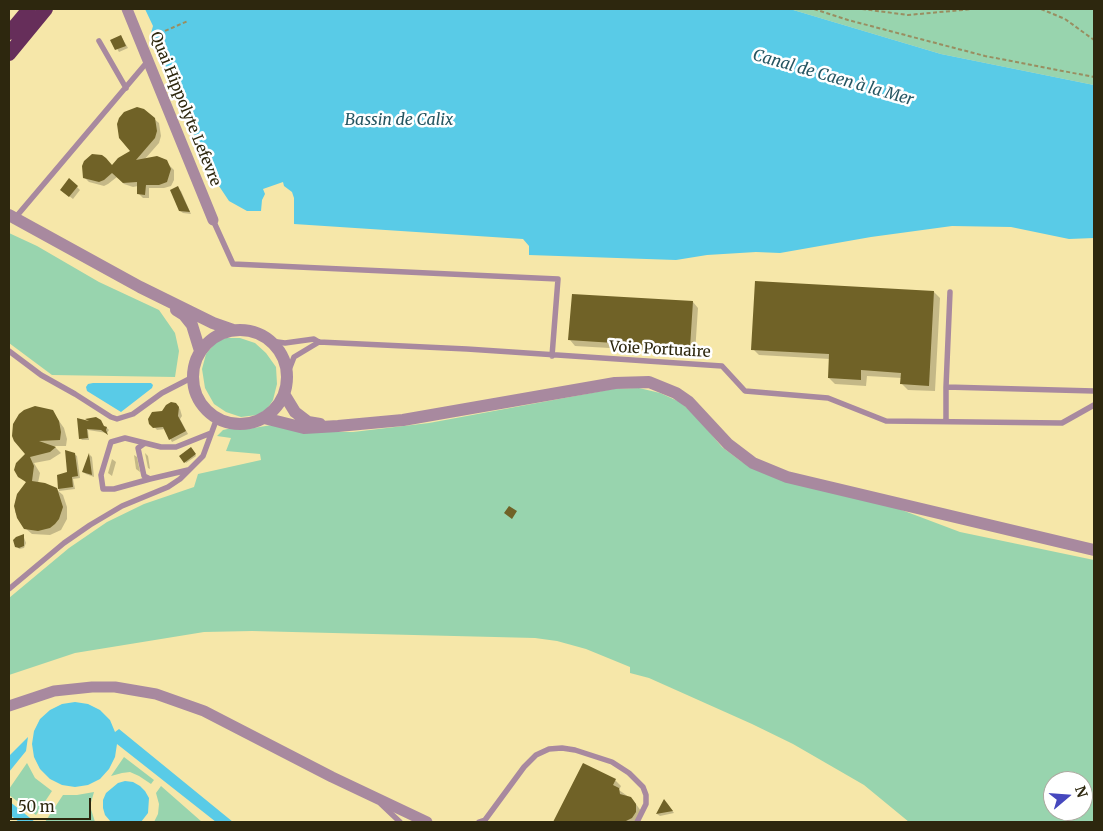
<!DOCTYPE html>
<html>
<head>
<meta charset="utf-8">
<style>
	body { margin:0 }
	#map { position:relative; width:1103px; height:831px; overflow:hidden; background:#f6e7a9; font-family:Merriweather,serif }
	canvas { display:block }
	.frame { position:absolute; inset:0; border:10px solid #2d270e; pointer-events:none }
	.north { position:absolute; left:1043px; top:771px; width:50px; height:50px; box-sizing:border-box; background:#fff; border:1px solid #aba99f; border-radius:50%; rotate:72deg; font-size:14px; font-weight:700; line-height:20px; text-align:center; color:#2d270e }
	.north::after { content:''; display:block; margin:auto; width:18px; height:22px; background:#4648be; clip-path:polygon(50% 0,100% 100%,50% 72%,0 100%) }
	.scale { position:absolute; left:10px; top:798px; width:81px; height:22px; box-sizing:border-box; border:2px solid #2d270e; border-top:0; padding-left:6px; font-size:15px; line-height:18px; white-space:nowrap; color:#2d270e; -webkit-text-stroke:4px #fff; paint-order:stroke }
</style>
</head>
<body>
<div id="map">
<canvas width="1103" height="831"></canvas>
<div class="frame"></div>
<div class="north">N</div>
<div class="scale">50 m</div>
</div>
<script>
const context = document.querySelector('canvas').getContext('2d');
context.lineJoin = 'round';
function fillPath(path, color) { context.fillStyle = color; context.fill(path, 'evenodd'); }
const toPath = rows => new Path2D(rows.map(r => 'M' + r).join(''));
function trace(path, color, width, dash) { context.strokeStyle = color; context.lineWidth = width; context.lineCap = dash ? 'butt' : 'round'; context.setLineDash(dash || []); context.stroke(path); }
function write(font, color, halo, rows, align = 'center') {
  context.font = font + ' Merriweather,serif'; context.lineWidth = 5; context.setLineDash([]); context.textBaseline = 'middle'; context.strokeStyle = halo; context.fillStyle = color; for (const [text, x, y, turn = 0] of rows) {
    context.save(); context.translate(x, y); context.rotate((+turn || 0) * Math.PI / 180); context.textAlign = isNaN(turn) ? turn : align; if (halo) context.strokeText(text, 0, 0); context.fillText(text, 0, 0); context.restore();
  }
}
fillPath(toPath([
	[790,9,1094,9,1094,85,941,54],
	[9,233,37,246,99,282,159,310,175,333,179,351,175,377,52,375,9,343],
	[226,338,240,338,255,343,266,353,276,367,277,384,273,400,267,409,257,415,241,417,226,412,214,404,205,388,202,369,206,354,216,342],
	[639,388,660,393,680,402,696,416,722,447,742,462,899,509,960,532,1094,560,1094,822,909,822,864,785,793,744,752,724,649,678,630,673,630,667,586,649,557,641,535,638,252,631,204,632,75,653,9,675,9,598,69,548,107,522,144,504,194,487,198,474,261,460,260,454,226,451,231,438,217,436,223,430,232,428,247,429,272,425,318,432,353,432,429,423,613,389],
	[1053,781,1083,781,1083,811,1053,811],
	[124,757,154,780,151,784,139,776,130,772,122,773,111,776],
	[27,763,35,778,52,791,36,815,9,795,9,789],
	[161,786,202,822,154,822,158,814,159,804,156,793],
	[94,792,90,806,95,822,45,822,63,795,77,795]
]), '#98d4ae');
fillPath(toPath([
	[145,9,790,9,941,54,1094,85,1094,238,1069,239,1011,227,952,226,871,237,780,253,756,252,707,255,676,260,529,255,529,246,523,239,294,224,294,198,292,192,284,186,283,182,263,189,265,194,262,200,261,211,247,211,229,201,219,186,200,142,194,135,176,99,174,89,151,33,153,26],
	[93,383,151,383,153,385,152,388,121,412,87,391,86,387,88,384],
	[75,702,88,704,100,710,110,720,115,732,119,729,233,822,216,822,117,744,115,757,109,769,100,779,88,785,75,787,62,785,50,779,40,769,34,757,32,744,34,731,40,719,50,710,62,704],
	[28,737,26,751,9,772,9,756],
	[125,781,133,782,140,786,145,791,149,798,148,813,141,822,111,822,105,815,103,808,103,800,106,793,118,783],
	[9,801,35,822,19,822,9,814]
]), '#59cbe7');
fillPath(toPath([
	[121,36,128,48,119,52,112,40],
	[154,119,159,123,161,136,159,143,144,160,162,158,174,170,174,180,171,186,164,188,149,188,149,198,143,198,139,194,138,186,133,187,124,184,117,177,108,184,104,186,89,182,84,177,113,166,132,152],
	[77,187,80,190,73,199,64,192],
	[178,188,181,191,191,214,183,213,180,211],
	[934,292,940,298,935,391,908,390,902,384,902,378,867,376,866,386,835,384,829,378,830,359,759,355,753,349],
	[693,302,698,308,695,353,575,346,570,340],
	[177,406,180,409,182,416,180,419,188,434,172,442,165,429,157,430,149,421,162,412],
	[52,411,64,428,67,439,66,446,54,446,61,453,50,460,34,463,40,473,38,483,56,489,63,495,67,507,67,519,61,530,50,535,32,534,25,528,15,512,16,500,27,483,19,476,27,454],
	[78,419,107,428,109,430,107,433,88,430,89,440,82,440,80,438],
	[192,449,196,456,186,463,181,456],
	[145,453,148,456,150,469,148,468],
	[74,454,77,456,80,478,73,479,75,489,59,491,59,476,68,473],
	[90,455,92,457,94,477,86,474,83,472],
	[134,455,137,457,140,472,136,469],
	[112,459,116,462,112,476,108,473],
	[23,535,26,543,24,548,19,549,18,547],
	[583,764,615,780,621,786,619,790,633,800,641,811,639,822,554,822],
	[667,803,674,813,660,816,657,814]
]), '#0003');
fillPath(toPath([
	[121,35,126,46,115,50,110,40],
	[137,107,144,109,155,118,157,131,155,138,136,160,157,156,167,160,171,169,167,182,159,185,146,185,145,195,137,194,137,182,123,183,112,173,104,180,99,182,83,178,82,166,84,161,92,154,102,155,106,158,112,165,118,158,130,151,119,138,117,124,119,118,124,112],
	[69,178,78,186,69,197,60,190],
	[178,186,190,212,179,211,170,190],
	[755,281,934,291,929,386,900,384,901,373,861,370,861,380,828,378,829,354,751,350],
	[572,294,693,301,690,348,568,340],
	[171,402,176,403,179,407,178,416,186,431,169,440,163,427,153,428,149,424,148,419,152,412,162,411,166,405],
	[35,406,53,410,59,421,61,432,60,440,39,441,56,447,50,452,30,457,34,466,32,481,45,483,57,488,63,507,59,519,55,524,50,528,38,531,24,529,17,518,14,506,17,494,26,482,18,477,14,470,16,463,25,454,14,441,12,436,13,424,19,414,24,410],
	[96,417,101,420,104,426,107,427,106,430,108,435,101,430,87,429,88,438,79,439,77,418,89,421,85,419],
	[191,447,196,454,184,463,179,456],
	[65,450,75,453,78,476,72,477,73,487,58,489,57,475,67,472],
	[89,453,92,475,82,472],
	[509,506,517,511,512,519,504,513],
	[24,534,24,546,19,548,15,547,13,540,16,537],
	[583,763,616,779,613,785,619,788,620,794,631,797,636,804,636,812,632,818,624,822,553,822],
	[664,799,673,811,656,814]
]), '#706227');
trace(toPath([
	[814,9,848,20,985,56,1094,77],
	[862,9,908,15,973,9],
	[1041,9,1065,19,1094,40],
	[153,36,188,21]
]), '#998e61', 2, [4, 2.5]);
trace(toPath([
	[99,41,126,88],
	[15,218,148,61],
	[213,220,233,264,558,279,552,356],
	[950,292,946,387,1094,391],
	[270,341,285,343,314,339,319,342,467,349,722,366,745,391,828,398,886,421,1062,423,1094,405],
	[9,351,41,375,75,394,111,417,117,419,133,414,162,393,193,377],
	[287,375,294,357,319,342],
	[946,421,946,387],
	[145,443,125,438,111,442,101,475,103,489,114,489,150,479],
	[188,470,150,479,144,476,138,448,145,443,161,447,176,447,211,433],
	[9,589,64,543,90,525,122,506,168,487,180,479,203,456,217,418],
	[381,804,400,822],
	[479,822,485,820,524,767,536,755,549,749,562,748,575,750,612,762,629,773,643,787,646,795,646,804,637,822]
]), '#a8899f', 5.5);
trace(toPath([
	[127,9,213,220],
	[9,706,54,691,92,687,115,687,156,694,204,711,332,777,427,822]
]), '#a8899f', 11);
trace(toPath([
	[9,215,140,287,213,323,233,330],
	[176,310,184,315,192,325,200,351],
	'193 377a47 47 0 1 1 94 0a47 47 0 1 1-94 0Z',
	[284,394,295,412,308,422,320,424],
	[264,418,304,428,338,426,403,420,615,383,649,382,676,393,689,402,728,444,753,463,787,477,1094,550]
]), '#a8899f', 12);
trace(toPath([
	[9,33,29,9],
	[9,54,46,9]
]), '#662e5a', 14);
write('15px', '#2d270e', '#fff', [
	["Quai Hippolyte Lefevre",185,109,68],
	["Voie Portuaire",660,350,3]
]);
write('italic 16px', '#265662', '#fff', [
	["Canal de Caen à la Mer",833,78,16],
	["Bassin de Calix",399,120]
]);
</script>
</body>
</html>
